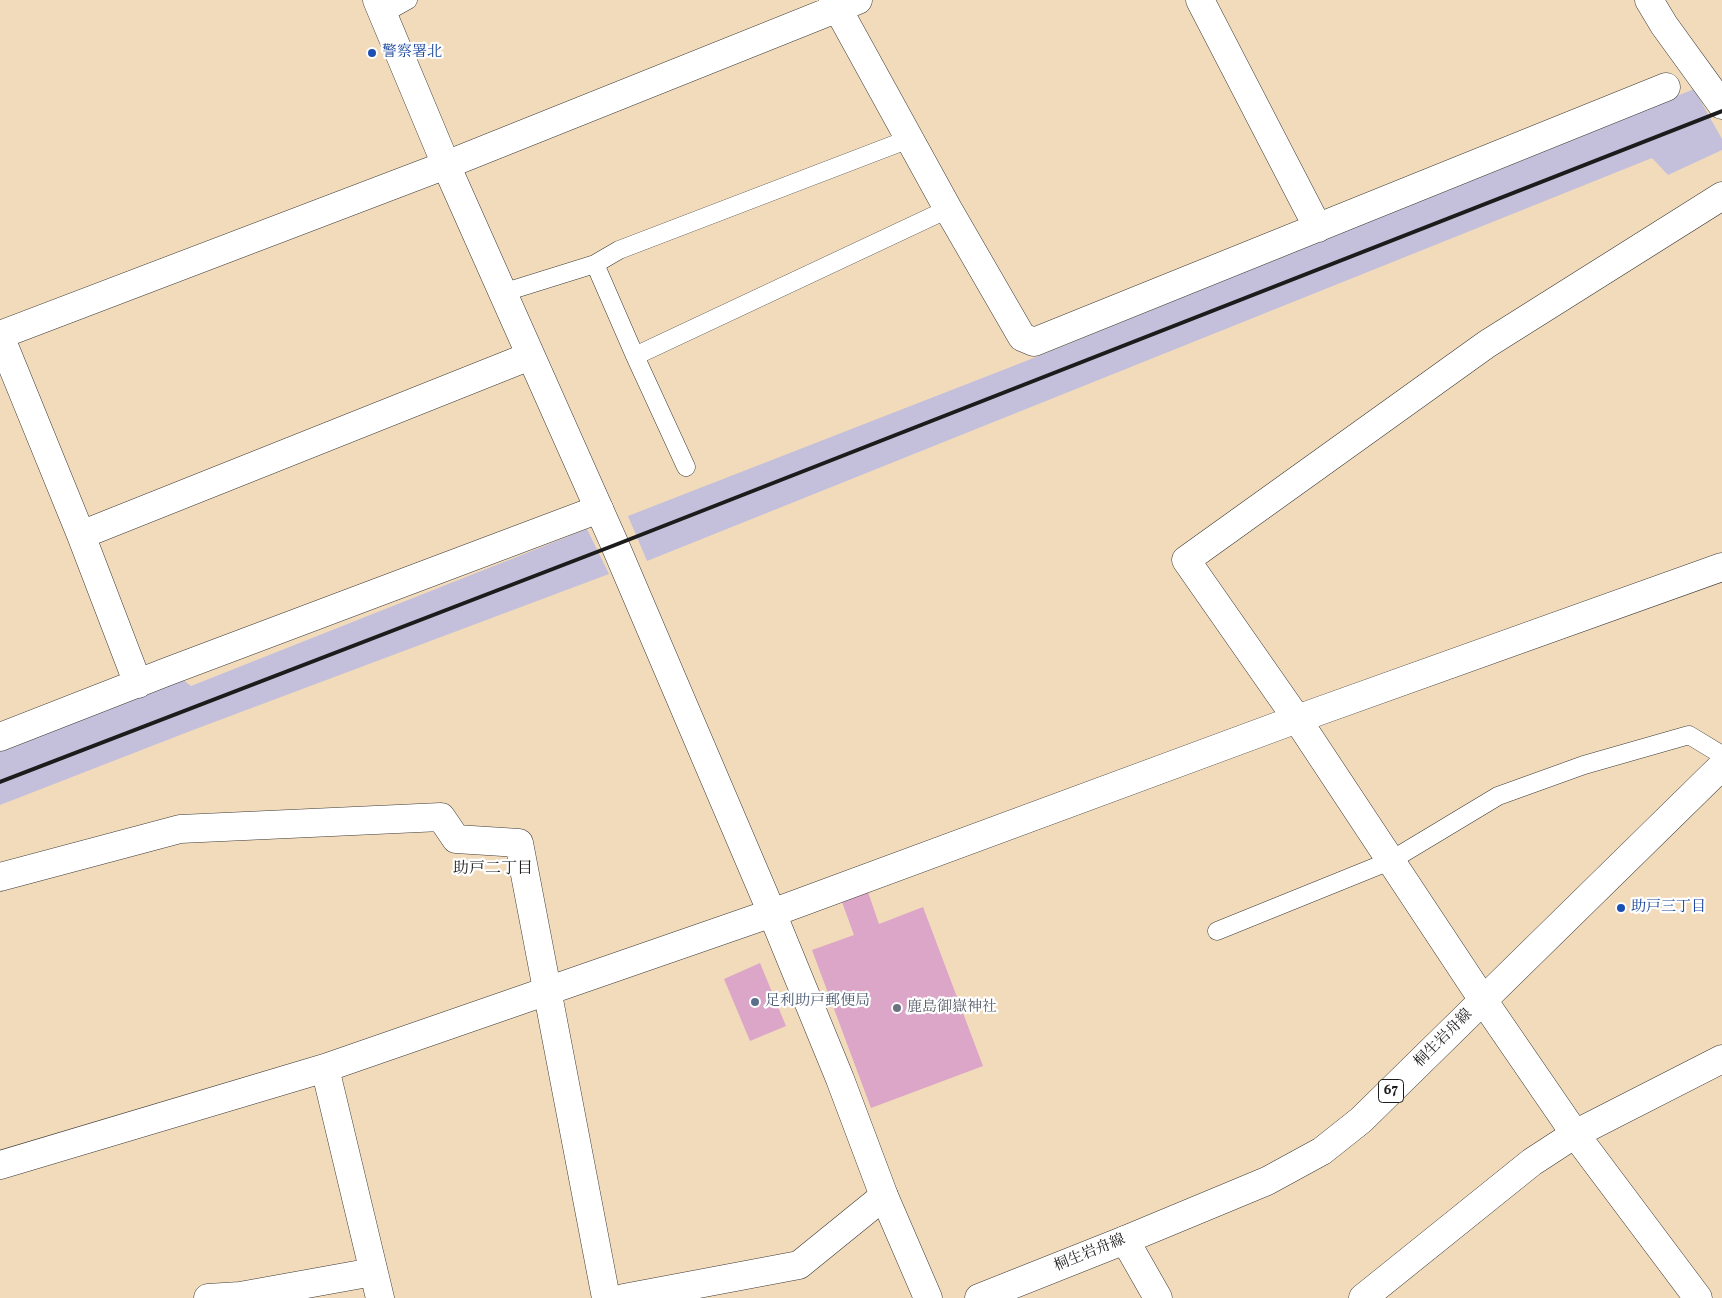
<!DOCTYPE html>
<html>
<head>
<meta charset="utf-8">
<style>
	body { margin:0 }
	canvas { display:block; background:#f2dbbb }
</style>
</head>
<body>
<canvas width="1722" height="1298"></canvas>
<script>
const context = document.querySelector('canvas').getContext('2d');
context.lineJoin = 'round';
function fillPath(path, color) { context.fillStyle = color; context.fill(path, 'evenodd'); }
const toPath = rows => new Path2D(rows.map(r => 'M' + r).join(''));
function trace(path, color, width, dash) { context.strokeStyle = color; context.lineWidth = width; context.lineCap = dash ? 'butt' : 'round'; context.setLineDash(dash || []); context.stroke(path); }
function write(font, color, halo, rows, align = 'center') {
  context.font = font + ' Vollkorn,"Noto Serif JP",serif'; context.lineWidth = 4.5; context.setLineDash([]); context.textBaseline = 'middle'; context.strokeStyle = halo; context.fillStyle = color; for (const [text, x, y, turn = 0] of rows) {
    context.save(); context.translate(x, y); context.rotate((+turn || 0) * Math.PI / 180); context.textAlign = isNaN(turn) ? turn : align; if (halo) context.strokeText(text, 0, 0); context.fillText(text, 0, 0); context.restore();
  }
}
fillPath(toPath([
	[1694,89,1722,139,1722,150,1668,175,1652,158,647,561,628,516,1026,361],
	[587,529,609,574,193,730,0,805,0,747,182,679,191,686]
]), '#c4c0db');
fillPath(toPath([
	[868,892,879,924,923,907,983,1066,871,1108,812,950,854,935,842,902],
	[760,963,786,1026,750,1041,724,979]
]), '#dba6c7');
const service = toPath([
	[383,14,408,0],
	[595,264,635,356,686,467],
	[502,293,595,264,619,250,909,139],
	[635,356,948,209],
	[1217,931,1390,861,1498,796,1584,765,1689,735,1722,755]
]);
const minor = toPath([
	[833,0,948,209,1022,337,1034,342,1666,87],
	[1200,0,1318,228],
	[0,335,446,165,858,0],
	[0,336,81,535,138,684],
	[81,535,530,356],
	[0,737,169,671,599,509],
	[0,877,180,829,441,817,456,839,519,843,606,1298],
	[325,1068,380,1298],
	[0,1165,325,1068,772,913,1297,719,1722,567],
	[1125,1240,1158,1298],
	[208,1298,240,1296,373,1272],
	[624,1298,799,1265,884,1196],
	[1363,1298,1532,1162,1575,1134,1722,1059],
	[1698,1298,1575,1134,1483,1000,1297,719,1186,560,1487,344,1722,196]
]);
const tertiary = toPath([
	[377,0,446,165,615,545,772,913,840,1079,884,1196,928,1298],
	[1649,0,1664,25,1722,105]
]);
const primary = toPath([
	[979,1298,1125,1240,1267,1181,1322,1151,1361,1120,1722,766]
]);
trace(service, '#3c3934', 19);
trace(minor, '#3c3934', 29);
trace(tertiary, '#3c3934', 29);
trace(primary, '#3c3934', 29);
trace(service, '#fff', 18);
trace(minor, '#fff', 28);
trace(tertiary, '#fff', 28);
trace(primary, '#fff', 28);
trace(toPath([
	[0,782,615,545,1722,111]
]), '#1c1c1c', 4);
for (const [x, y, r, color] of [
	[372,53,5,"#1a4fb4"],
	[1621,908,5,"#1a4fb4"],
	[755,1002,5,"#5c6f8a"],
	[897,1008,5,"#6b7280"]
]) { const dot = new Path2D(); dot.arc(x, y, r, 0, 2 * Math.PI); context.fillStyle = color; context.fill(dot); trace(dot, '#fff', 2); }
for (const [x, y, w] of [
	[1391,1091,25]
]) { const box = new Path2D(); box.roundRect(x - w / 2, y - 11.5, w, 23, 4); context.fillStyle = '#fff'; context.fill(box); trace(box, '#1c1c1c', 1); }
write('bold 14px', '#1c1c1c', null, [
	["67",1391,1091]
]);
write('15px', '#164399', '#fff', [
	["警察署北",382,53],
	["助戸三丁目",1631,908]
], 'left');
write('15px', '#4e5e75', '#fff', [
	["足利助戸郵便局",765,1002]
], 'left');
write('15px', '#5b616d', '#fff', [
	["鹿島御嶽神社",907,1008]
], 'left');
write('15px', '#1c1c1c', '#fff', [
	["桐生岩舟線",1444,1039,-45],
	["桐生岩舟線",1090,1254,-22]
]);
write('16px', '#1c1c1c', '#fff', [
	["助戸二丁目",493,870]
]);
</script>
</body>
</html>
